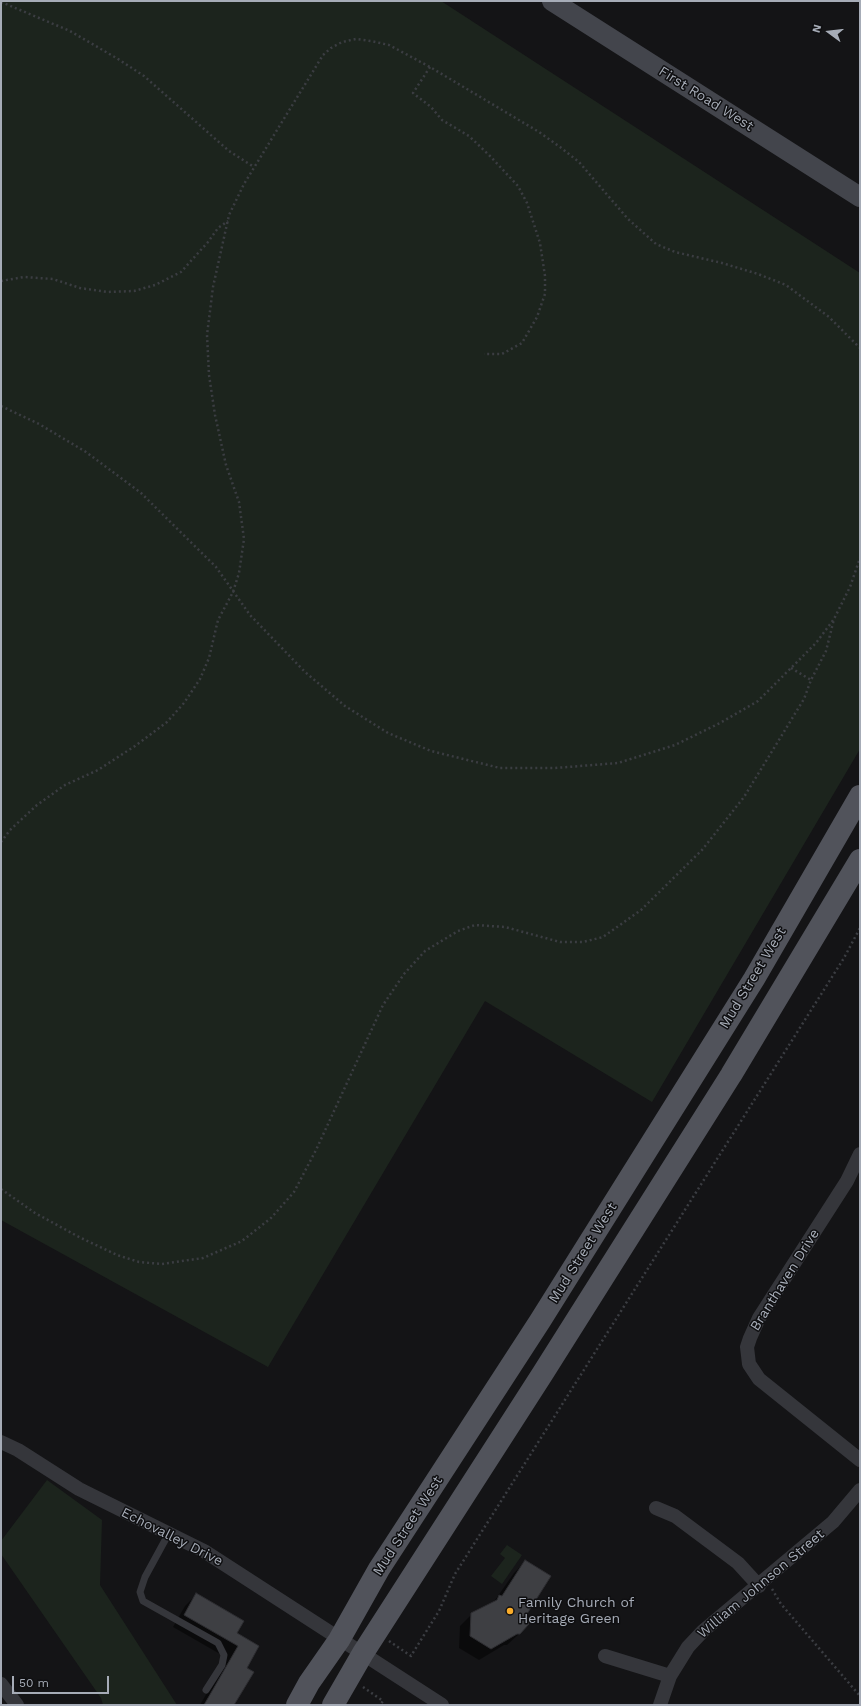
<!DOCTYPE html>
<html>
<head>
<meta charset="utf-8">
<style>
	body { margin:0 }
	#map { position:relative; width:861px; height:1706px; overflow:hidden; background:#141416; font-family:"Work Sans",sans-serif }
	canvas { display:block }
	.frame { position:absolute; inset:0; border:2px solid #a6acb7; pointer-events:none }
	.north { position:absolute; left:809px; top:12px; width:40px; height:40px; -webkit-text-stroke:3px #0f0f11; paint-order:stroke; rotate:285deg; font-size:11px; font-weight:700; line-height:16px; text-align:center; color:#a6acb7 }
	.north::after { content:''; display:block; margin:auto; width:14px; height:18px; background:#a6acb7; clip-path:polygon(50% 0,100% 100%,50% 72%,0 100%) }
	.scale { position:absolute; left:12px; top:1676px; width:97px; height:18px; box-sizing:border-box; border:2px solid #a6acb7; border-top:0; padding-left:5px; font-size:12px; line-height:14px; white-space:nowrap; color:#a6acb7; -webkit-text-stroke:3px #0f0f11; paint-order:stroke }
</style>
</head>
<body>
<div id="map">
<canvas width="861" height="1706"></canvas>
<div class="frame"></div>
<div class="north">N</div>
<div class="scale">50 m</div>
</div>
<script>
const context = document.querySelector('canvas').getContext('2d');
context.lineJoin = 'round';
function fillPath(path, color) { context.fillStyle = color; context.fill(path, 'evenodd'); }
const toPath = rows => new Path2D(rows.map(r => 'M' + r).join(''));
function trace(path, color, width, dash) { context.strokeStyle = color; context.lineWidth = width; context.lineCap = dash ? 'butt' : 'round'; context.setLineDash(dash || []); context.stroke(path); }
function write(font, color, halo, rows, align = 'center') {
  context.font = font + ' "Work Sans",sans-serif'; context.lineWidth = 3; context.setLineDash([]); context.textBaseline = 'middle'; context.strokeStyle = halo; context.fillStyle = color; for (const [text, x, y, turn = 0] of rows) {
    context.save(); context.translate(x, y); context.rotate((+turn || 0) * Math.PI / 180); context.textAlign = isNaN(turn) ? turn : align; if (halo) context.strokeText(text, 0, 0); context.fillText(text, 0, 0); context.restore();
  }
}
fillPath(toPath([
	[1,1,441,1,860,273,860,749,652,1102,485,1001,268,1367,1,1220],
	[47,1480,102,1520,100,1585,177,1705,103,1705,101,1698,1,1554,1,1541],
	[507,1545,522,1555,502,1584,491,1576,505,1558,500,1554]
]), '#1c241d');
fillPath(toPath([
	[526,1561,524,1617,519,1634,507,1645,504,1645,479,1660,459,1648,460,1626,472,1614,493,1603,514,1573],
	[197,1594,236,1634,246,1668,233,1705,200,1705,227,1658,173,1627,185,1606]
]), '#0007');
const building = toPath([
	[525,1560,551,1576,525,1617,529,1624,520,1634,517,1634,491,1649,470,1636,471,1613,497,1600,499,1595,502,1596,525,1560],
	[196,1593,244,1621,237,1633,259,1646,247,1668,254,1672,234,1705,204,1705,238,1646,184,1615,196,1593]
]);
fillPath(building, '#3e3f43');
trace(building, '#2e2e32', 1);
trace(toPath([
	[1,2,70,31,118,59,144,76,229,151,254,167],
	[430,67,413,93,431,107,442,120,469,136,490,156,518,186,527,203,540,243,545,276,545,294,537,317,522,343,502,354,484,354],
	[1,281,24,277,53,279,80,288,107,292,134,291,155,285,181,272,208,242,218,228,228,221],
	[1,406,39,424,86,452,141,493,216,567,250,615,305,672,345,706,388,733,431,751,500,768,555,768,618,763,675,745,720,723,758,701,816,643,834,619,850,587,860,558],
	[791,668,811,680],
	[1,842,10,830,37,805,65,785,98,770,135,746,167,722,184,703,200,679,209,658,218,620,233,592,239,573,244,539,239,502,226,465,215,415,209,375,207,335,213,287,229,215,244,184,323,55,331,48,342,42,356,39,371,41,389,45,430,67,539,132,560,147,579,162,628,219,656,244,675,252,722,263,758,274,786,285,829,317,860,348],
	[1,1189,35,1213,79,1237,117,1255,139,1262,162,1264,203,1258,242,1241,271,1218,294,1192,316,1150,383,1005,404,974,425,951,458,931,475,925,505,927,560,942,583,942,603,937,641,910,702,850,744,797,804,699,811,680,826,651,834,619],
	[772,1589,781,1604,860,1696],
	[389,1641,411,1656,439,1611,455,1574,844,958,860,928],
	[363,1687,383,1701,380,1705]
]), '#3b3d42', 2.5, [2, 3]);
trace(toPath([
	[169,1533,145,1577,140,1592,143,1601,218,1643,224,1655,222,1665,206,1690]
]), '#35363b', 7);
trace(toPath([
	[860,1154,847,1181,759,1318,750,1338,747,1347,749,1364,759,1379,860,1460],
	[1,1442,18,1450,79,1489,204,1551,442,1705],
	[656,1508,675,1516,738,1563,759,1586],
	[605,1656,670,1676],
	[1,1684,17,1705],
	[660,1705,670,1676,688,1647,703,1631,833,1522,860,1490]
]), '#35363b', 14);
trace(toPath([
	[552,1,860,197]
]), '#43454c', 20);
trace(toPath([
	[297,1705,309,1683,339,1640,379,1569,540,1321,754,979,860,796],
	[333,1705,363,1653,543,1373,731,1075,860,860]
]), '#51535b', 22);
for (const [x, y, r, color] of [
	[510,1611,4,"#f9ac2a"]
]) { const dot = new Path2D(); dot.arc(x, y, r, 0, 2 * Math.PI); context.fillStyle = color; context.fill(dot); trace(dot, '#0f0f11', 1.5); }
write('14px', '#a6acb7', '#0f0f11', [
	["First Road West",706,99,32],
	["Mud Street West",753,978,-59],
	["Mud Street West",583,1253,-58],
	["Branthaven Drive",785,1280,-58],
	["Mud Street West",408,1526,-57],
	["Echovalley Drive",172,1537,27],
	["William Johnson Street",761,1584,-40]
]);
write('14px', '#a6acb7', '#0f0f11', [
	["Family Church of",518,1603],
	["Heritage Green",518,1619]
], 'left');
</script>
</body>
</html>
